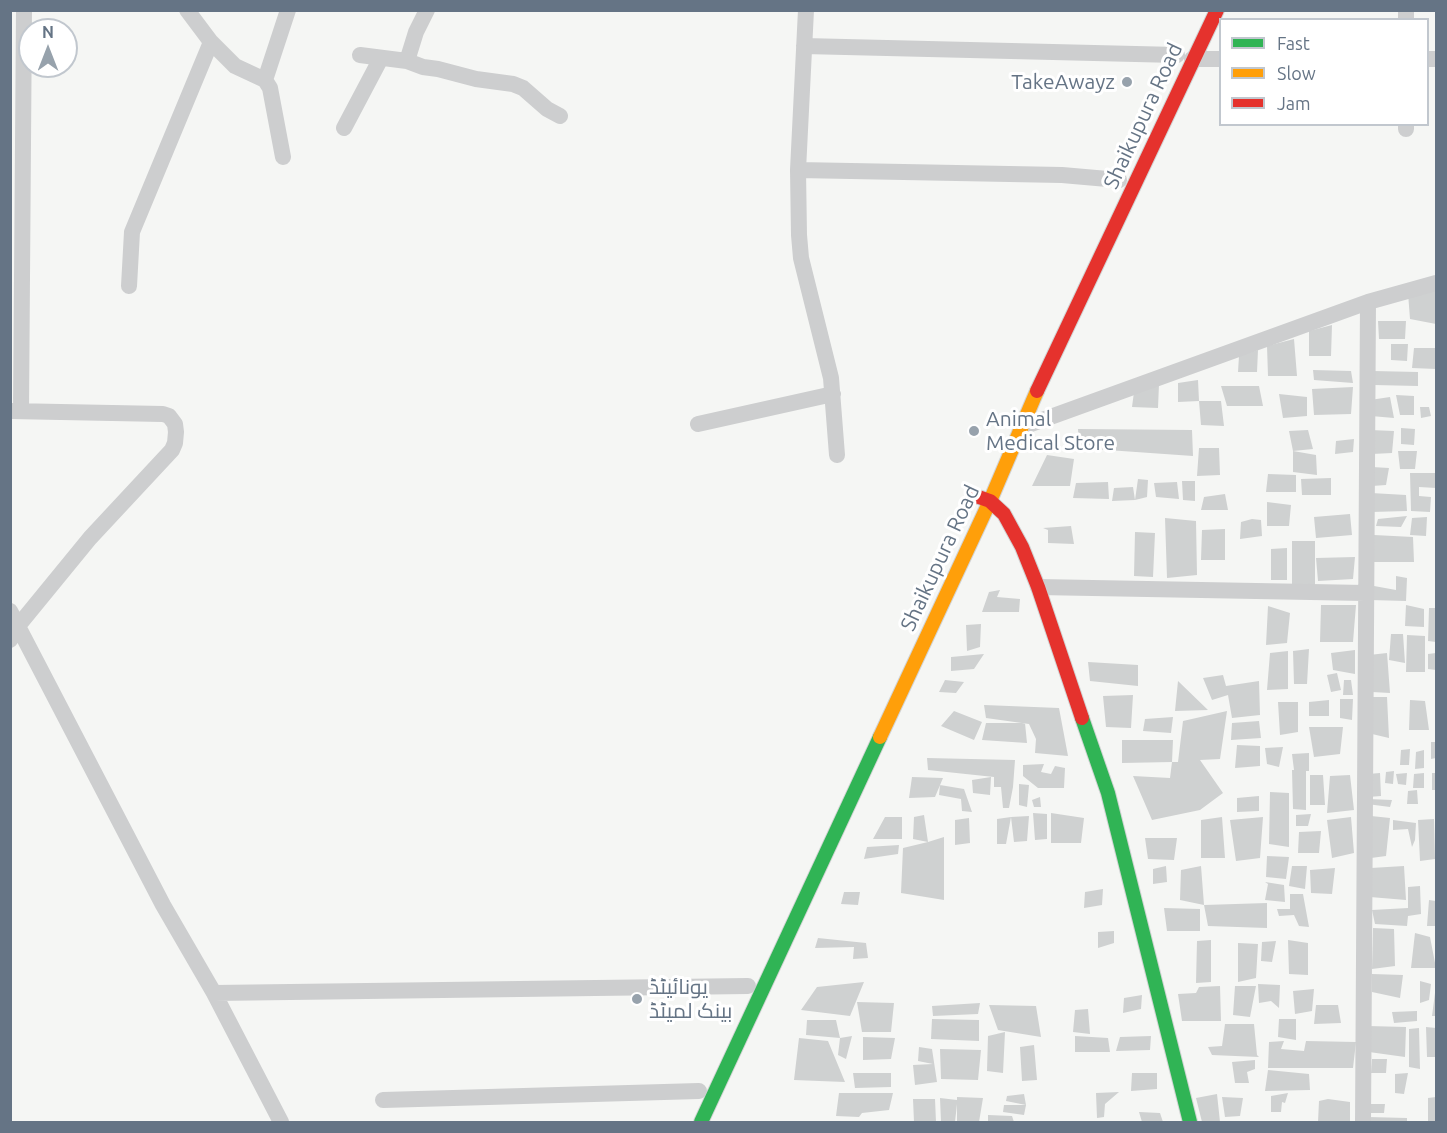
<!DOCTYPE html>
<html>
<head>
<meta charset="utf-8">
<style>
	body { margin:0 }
	#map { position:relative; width:1447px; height:1133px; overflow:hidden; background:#f5f6f4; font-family:Ubuntu,sans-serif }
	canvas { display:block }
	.frame { position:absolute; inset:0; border:12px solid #657485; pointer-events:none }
	.legend { position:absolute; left:1219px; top:18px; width:210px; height:108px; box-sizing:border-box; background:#fff; border:2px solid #c1c7ce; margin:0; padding:8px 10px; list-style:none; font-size:18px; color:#657485 }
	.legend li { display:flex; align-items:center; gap:12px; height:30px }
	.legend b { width:30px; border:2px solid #c1c7ce }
	.north { position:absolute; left:18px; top:18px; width:60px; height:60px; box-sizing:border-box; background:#fff; border:2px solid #c1c7ce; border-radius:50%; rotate:0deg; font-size:16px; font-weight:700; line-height:24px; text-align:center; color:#657485 }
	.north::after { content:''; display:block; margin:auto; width:21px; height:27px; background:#97a2ac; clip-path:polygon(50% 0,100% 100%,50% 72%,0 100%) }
</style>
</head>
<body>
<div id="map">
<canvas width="1447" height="1133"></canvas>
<div class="frame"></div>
<ul class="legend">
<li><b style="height:8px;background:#30b455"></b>Fast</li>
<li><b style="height:8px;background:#ff9f0a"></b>Slow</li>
<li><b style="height:8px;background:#e5322d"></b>Jam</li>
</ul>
<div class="north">N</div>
</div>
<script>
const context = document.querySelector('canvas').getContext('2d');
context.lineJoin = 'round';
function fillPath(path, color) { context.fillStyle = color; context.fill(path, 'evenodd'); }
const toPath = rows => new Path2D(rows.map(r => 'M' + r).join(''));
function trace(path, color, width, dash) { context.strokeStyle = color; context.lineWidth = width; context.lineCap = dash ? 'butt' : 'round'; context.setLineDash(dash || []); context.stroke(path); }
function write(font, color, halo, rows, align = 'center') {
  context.font = font + ' Ubuntu,Cairo,sans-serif'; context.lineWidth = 6; context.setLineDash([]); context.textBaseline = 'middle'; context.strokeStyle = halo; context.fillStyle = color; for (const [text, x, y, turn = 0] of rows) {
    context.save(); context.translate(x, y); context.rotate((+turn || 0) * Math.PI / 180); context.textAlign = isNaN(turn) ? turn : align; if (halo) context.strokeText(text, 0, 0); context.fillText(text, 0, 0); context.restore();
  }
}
fillPath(toPath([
	[1436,288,1436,324,1410,319,1408,293],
	[1378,321,1406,321,1405,339,1379,339],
	[1332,325,1331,356,1309,356,1309,331],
	[1294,339,1297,376,1268,376,1267,346],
	[1391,344,1408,344,1407,361,1391,360],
	[1414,348,1436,348,1436,369,1412,368],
	[1258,350,1257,372,1238,372,1239,356],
	[1313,370,1351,371,1353,383,1314,380],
	[1373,371,1418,372,1418,386,1374,385],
	[1198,380,1199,401,1178,402,1178,383],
	[1159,384,1158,408,1132,407,1134,392],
	[1221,386,1259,386,1263,406,1227,406],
	[1353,387,1351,414,1314,415,1312,389],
	[1279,394,1307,397,1307,416,1283,418],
	[1396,395,1414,396,1414,415,1400,415],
	[1390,397,1394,418,1371,416,1370,400],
	[1199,401,1221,401,1224,426,1201,425],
	[1420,407,1429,407,1431,416,1421,418],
	[1401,428,1415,429,1414,445,1401,444],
	[1078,429,1192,430,1193,456,1079,448],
	[1308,430,1313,449,1293,451,1289,431],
	[1370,430,1394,431,1392,453,1372,454],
	[1354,439,1353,452,1335,454,1336,441],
	[1199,448,1219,448,1220,475,1197,476],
	[1293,451,1316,455,1317,475,1293,472],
	[1398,451,1417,451,1415,469,1400,469],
	[1047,455,1074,459,1070,486,1032,486],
	[1372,467,1389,468,1386,485,1372,486],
	[1410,473,1436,473,1436,488,1419,487,1419,496,1431,497,1430,512,1411,511],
	[1268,474,1296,475,1296,492,1266,492],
	[1331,478,1331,495,1302,495,1301,479],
	[1138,479,1148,480,1147,497,1135,500],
	[1182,481,1195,481,1195,501,1183,500],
	[1108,482,1109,499,1073,498,1076,483],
	[1177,482,1179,499,1156,497,1154,483],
	[1133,487,1135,500,1112,501,1114,488],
	[1371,493,1406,495,1407,511,1371,512],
	[1225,494,1228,510,1201,510,1204,497],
	[1267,502,1291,505,1289,526,1267,526],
	[1350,514,1352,535,1316,538,1314,517],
	[1407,516,1401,527,1376,526,1378,519],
	[1427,517,1426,536,1410,535,1412,518],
	[1165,518,1196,521,1197,575,1167,578],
	[1252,519,1261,520,1262,536,1240,539,1241,522],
	[1071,526,1074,544,1048,543,1048,530,1043,528],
	[1225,529,1225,560,1201,560,1202,530],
	[1135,532,1155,533,1153,577,1134,576],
	[1374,535,1413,537,1414,562,1372,562],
	[1292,541,1315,541,1315,587,1292,587],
	[1287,548,1287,580,1271,580,1271,549],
	[1355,557,1353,579,1318,581,1316,558],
	[1396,576,1407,578,1406,601,1370,600,1374,586,1396,590],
	[1000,590,997,597,1020,599,1019,612,982,612,989,592],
	[1321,605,1356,605,1353,642,1320,642],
	[1406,605,1424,609,1424,627,1405,626],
	[1268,606,1290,613,1287,643,1266,645],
	[1429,608,1436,608,1436,642,1428,641],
	[981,624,980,647,967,651,966,625],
	[1391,634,1403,634,1405,663,1389,660],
	[1407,635,1425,636,1425,672,1406,672],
	[1309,649,1307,684,1294,684,1293,651],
	[1355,650,1355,674,1333,670,1331,653],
	[1288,651,1288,689,1267,690,1270,653],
	[1387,653,1390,693,1372,692,1369,655],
	[1436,653,1436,670,1428,669,1428,654],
	[984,654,974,669,951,671,951,657],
	[1088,662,1138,665,1138,686,1090,681],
	[1337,673,1341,690,1331,692,1327,675],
	[1223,675,1226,686,1259,681,1260,715,1232,718,1228,695,1212,700,1203,678],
	[945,680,964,682,956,693,939,692],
	[1344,680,1351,680,1353,695,1343,695],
	[1178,681,1208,710,1175,711],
	[1133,695,1131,728,1106,727,1103,696],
	[1371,697,1387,697,1389,738,1372,734],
	[1340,699,1353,699,1352,720,1340,718],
	[1329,700,1329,716,1309,716,1309,702],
	[1410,700,1425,701,1429,730,1409,730],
	[1278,702,1298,702,1298,732,1280,735],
	[984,705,1059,708,1068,756,1035,753,1036,739,1029,724,986,718],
	[954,711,982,722,974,740,941,726],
	[1227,711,1220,759,1200,760,1223,793,1200,810,1152,820,1133,776,1170,778,1172,762,1178,762,1183,721],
	[1173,717,1171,733,1143,731,1145,719],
	[1259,721,1261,738,1231,740,1232,723],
	[986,723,1025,723,1027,743,982,740],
	[1309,727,1343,727,1340,754,1314,757],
	[1122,740,1173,740,1172,762,1122,763],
	[1431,742,1436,742,1436,758,1431,759],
	[1237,745,1260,746,1260,766,1235,768],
	[1283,747,1279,767,1267,764,1265,748],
	[1410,749,1409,765,1400,765,1401,750],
	[1424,750,1424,768,1415,769,1416,752],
	[1309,753,1309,771,1306,771,1306,810,1293,809,1292,770,1294,770,1292,754],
	[927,758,1015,760,1013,787,1009,808,1003,808,1001,787,994,787,994,777,928,770],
	[1044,764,1041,772,1051,774,1055,766,1065,768,1064,788,1038,788,1023,776,1023,765],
	[1394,771,1393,784,1385,783,1386,772],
	[1380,773,1381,796,1368,797,1368,774],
	[1407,773,1406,785,1398,784,1396,774],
	[1424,773,1424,788,1413,788,1414,774],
	[1432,773,1436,773,1436,790,1432,790],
	[1310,775,1323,775,1325,805,1310,805],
	[1350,775,1354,810,1327,813,1330,776],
	[912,777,943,778,935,797,909,798],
	[991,777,990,795,973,793,972,780],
	[1019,784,1029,785,1027,807,1019,805],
	[940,785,964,789,972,812,962,811,961,799,939,795],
	[1417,790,1418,804,1407,804,1408,791],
	[1270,792,1289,793,1289,847,1269,844],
	[1259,796,1259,811,1237,812,1237,798],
	[1040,797,1041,807,1034,807,1032,800],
	[1368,799,1392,800,1390,807,1367,804],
	[1033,813,1047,814,1047,839,1035,840],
	[1051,813,1084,818,1081,843,1051,843],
	[1311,814,1308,826,1296,826,1296,815],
	[924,815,928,842,944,837,944,900,901,893,903,848,928,842,913,839,914,817],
	[1029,816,1027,841,1014,842,1011,817],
	[1371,816,1390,818,1386,856,1371,858],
	[885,817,902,817,902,839,873,839],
	[1011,817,1006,844,997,844,997,819],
	[1222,817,1225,858,1201,858,1201,820],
	[1263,817,1260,858,1236,861,1230,820],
	[1351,817,1354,853,1332,858,1327,820],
	[969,818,970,843,955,845,955,820],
	[1434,819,1435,859,1420,861,1418,820],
	[1393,820,1416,823,1415,840,1412,847,1408,829,1393,830],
	[1321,831,1319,853,1298,853,1299,832],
	[1145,838,1177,838,1174,860,1148,859],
	[899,845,898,854,864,859,867,847],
	[1267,856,1289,857,1286,879,1266,877],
	[1166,866,1167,882,1153,884,1153,869],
	[1201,866,1204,905,1180,900,1181,870],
	[1292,866,1307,866,1305,889,1289,886],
	[1404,866,1406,900,1370,897,1371,868],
	[1335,868,1332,894,1311,893,1310,870],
	[1265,882,1284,885,1285,902,1265,900,1268,884],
	[1420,886,1421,914,1408,916,1407,926,1375,924,1372,910,1408,908,1408,887],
	[1103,889,1102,905,1084,908,1085,892],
	[844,892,860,892,858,905,841,904],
	[1290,894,1303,894,1309,927,1299,926,1294,915,1279,916,1277,909,1290,909],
	[1429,900,1436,901,1436,926,1427,926],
	[1267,903,1267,928,1208,926,1204,905],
	[1164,908,1200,909,1200,931,1167,931],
	[1373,928,1394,929,1395,966,1372,969],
	[1114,931,1114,943,1098,948,1098,932],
	[1415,933,1430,937,1436,968,1411,968],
	[818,938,866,943,868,958,853,959,854,947,815,948],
	[1211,940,1211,982,1196,983,1197,941],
	[1288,940,1308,943,1308,975,1289,974],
	[1276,941,1272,962,1261,961,1262,942],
	[1238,943,1258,944,1256,978,1238,982],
	[1372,974,1403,975,1400,998,1372,992],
	[1420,981,1431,984,1429,1000,1420,1003],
	[864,982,850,1016,801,1010,817,987],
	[1258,984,1280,985,1279,1008,1271,1001,1259,1003],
	[1220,986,1221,1021,1182,1021,1178,994,1196,993,1199,987],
	[1235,986,1256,986,1250,1017,1233,1015],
	[1314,989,1312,1011,1295,1014,1293,991],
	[1435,993,1436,994,1436,1016,1432,1016],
	[1142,995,1141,1009,1123,1013,1124,998],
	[857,1002,894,1003,891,1032,862,1032],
	[980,1003,978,1014,933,1016,932,1006],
	[989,1005,1036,1006,1041,1037,998,1030],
	[1316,1005,1338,1005,1341,1023,1314,1024],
	[1088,1009,1090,1034,1073,1032,1075,1010],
	[1417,1011,1417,1021,1394,1023,1392,1012],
	[932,1019,979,1020,979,1041,931,1039],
	[1279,1019,1296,1019,1296,1040,1278,1037],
	[807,1020,836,1020,840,1038,852,1036,846,1059,838,1055,840,1038,806,1035],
	[1225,1024,1254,1024,1257,1055,1259,1057,1212,1055,1208,1047,1222,1046],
	[1368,1026,1406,1027,1405,1057,1369,1052],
	[1426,1027,1436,1028,1436,1057,1427,1057],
	[1419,1028,1420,1069,1409,1067,1409,1029],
	[1005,1032,1003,1073,987,1071,988,1036],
	[1075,1036,1108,1038,1110,1052,1075,1052],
	[1151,1036,1150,1050,1116,1051,1120,1037],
	[863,1037,895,1038,891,1059,863,1060],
	[799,1038,828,1041,845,1082,794,1080],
	[1284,1041,1281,1049,1304,1051,1306,1041,1356,1042,1353,1068,1268,1068,1269,1042],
	[1034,1045,1037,1080,1022,1081,1020,1047],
	[919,1047,932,1049,937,1082,915,1085,913,1065,933,1064,918,1061],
	[940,1049,981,1050,978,1080,941,1079],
	[1372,1059,1387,1059,1386,1073,1371,1073],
	[1255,1060,1255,1069,1247,1072,1249,1083,1235,1083,1232,1062],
	[1268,1070,1309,1074,1310,1090,1265,1091],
	[853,1073,891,1073,891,1087,855,1088],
	[1132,1073,1157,1073,1157,1089,1131,1091],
	[1408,1073,1404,1094,1395,1093,1395,1074],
	[1119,1092,1105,1104,1104,1117,1097,1118,1096,1093],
	[839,1093,893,1093,889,1110,862,1113,859,1117,836,1116],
	[1288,1093,1285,1103,1282,1102,1281,1112,1271,1112,1271,1096],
	[1024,1094,1026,1105,1024,1115,1003,1112,1004,1105,1026,1105,1006,1101,1007,1096],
	[1217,1094,1220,1122,1202,1122,1196,1098],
	[957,1097,983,1098,979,1122,957,1122,957,1104,955,1122,941,1122,940,1098,957,1100],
	[1222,1097,1243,1098,1240,1116,1225,1117],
	[1436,1097,1436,1122,1428,1122,1428,1098],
	[913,1099,935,1099,936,1122,914,1122],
	[1328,1099,1350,1102,1350,1122,1318,1122,1319,1101],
	[1371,1104,1385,1104,1384,1113,1371,1113],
	[1139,1112,1160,1113,1163,1122,1142,1122],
	[988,1115,1012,1116,1014,1122,988,1122],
	[1368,1117,1407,1118,1407,1122,1370,1122]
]), '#cfd1d1');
const fast = toPath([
	[1082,718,1108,793,1190,1122],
	[701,1122,880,737]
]);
const slow = toPath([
	[880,737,990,501,1037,391]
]);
const jam = toPath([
	[1037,391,1217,10],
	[973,495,990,501,1004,514,1022,547,1038,587,1082,718]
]);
trace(fast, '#d2d4d4', 16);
trace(slow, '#d2d4d4', 16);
trace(jam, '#d2d4d4', 16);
trace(toPath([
	[187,10,211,42,235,66,265,80,270,88,283,157],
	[806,10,798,170,799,235,801,258,831,378,837,455],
	[1406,10,1406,20],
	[804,46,1177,55],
	[360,55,407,61,423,67,438,69,476,79,513,84,523,88,547,109,560,116],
	[1192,59,1220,59],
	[1428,59,1436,59],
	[407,61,416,32,427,10],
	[265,80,288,10],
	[344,128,381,58],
	[1406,129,1406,124],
	[798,170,1062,175,1119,180],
	[129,286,132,232,211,42],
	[10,411,163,414,169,416,175,424,176,432,175,443,172,450,90,538,18,626,10,640],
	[21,411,24,10],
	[698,424,833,394],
	[1020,428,1368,302,1436,283],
	[1038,587,1365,593],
	[10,611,163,905,214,993,281,1122],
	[214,993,748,986],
	[383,1100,699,1091],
	[1363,1122,1368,302]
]), '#cdcecf', 16);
trace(fast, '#30b455', 14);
trace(slow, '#ff9f0a', 14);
trace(jam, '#e5322d', 14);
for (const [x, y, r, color] of [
	[1127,82,6,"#97a2ac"],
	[974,431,6,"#97a2ac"],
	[637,999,6,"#97a2ac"]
]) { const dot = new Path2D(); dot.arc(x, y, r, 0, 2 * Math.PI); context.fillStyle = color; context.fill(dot); trace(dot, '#fff', 2); }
write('21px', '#657485', '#fff', [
	["TakeAwayz",1115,82,"right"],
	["Animal",986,419],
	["Medical Store",986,443],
	["یونائیٹڈ",649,987],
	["بینک لمیٹڈ",649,1011]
], 'left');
write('21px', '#657485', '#fff', [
	["Shaikupura Road",1143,116,-65],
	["Shaikupura Road",940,558,-65]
]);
</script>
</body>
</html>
